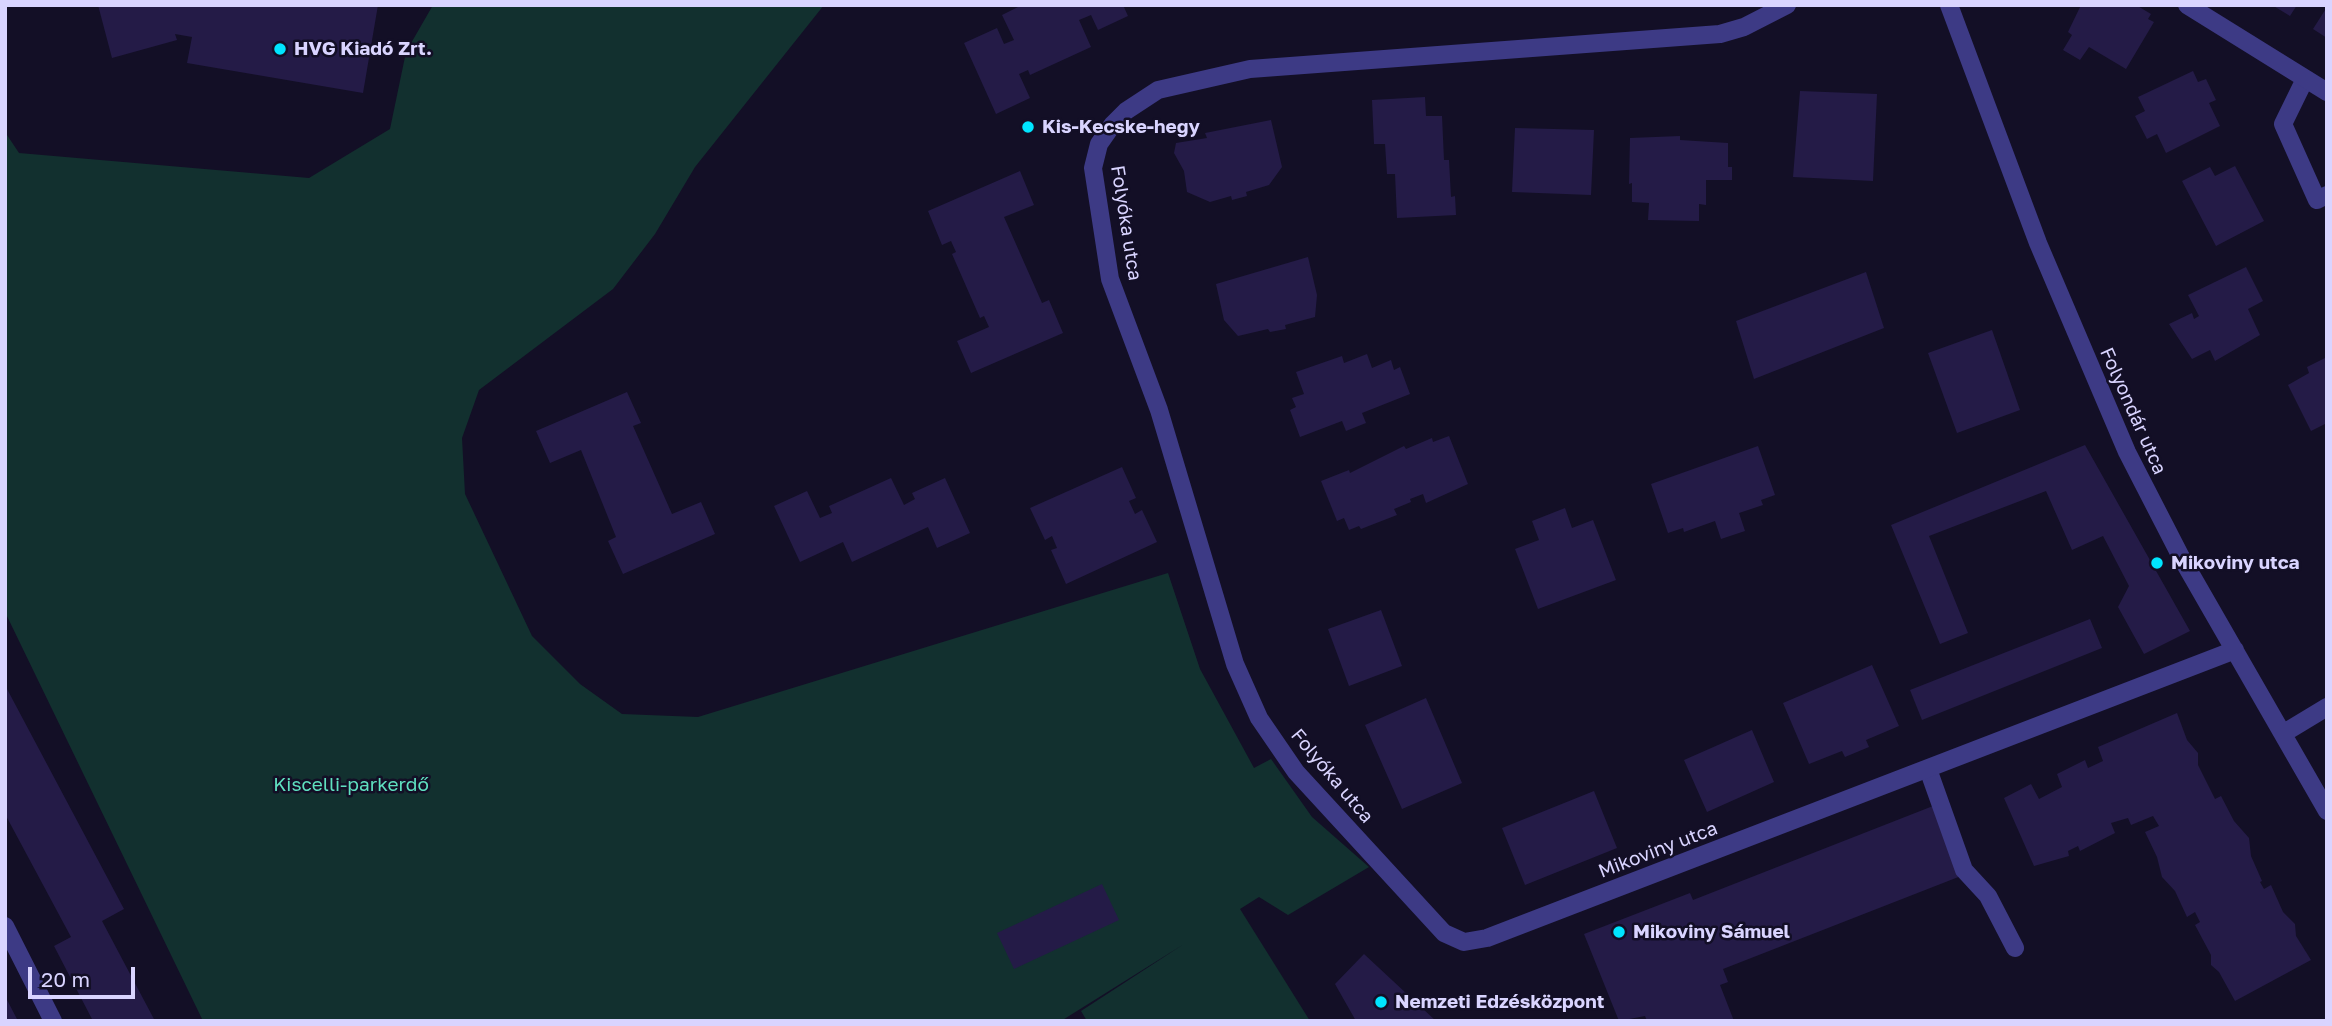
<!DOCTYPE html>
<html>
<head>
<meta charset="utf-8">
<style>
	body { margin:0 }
	#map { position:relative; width:2332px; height:1026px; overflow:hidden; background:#130f26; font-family:"Golos Text",sans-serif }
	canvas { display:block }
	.frame { position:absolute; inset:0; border:7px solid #d9d4ff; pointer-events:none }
	.scale { position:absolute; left:28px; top:967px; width:107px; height:32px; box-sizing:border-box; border:4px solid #d9d4ff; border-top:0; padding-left:9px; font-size:21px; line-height:24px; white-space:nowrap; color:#d9d4ff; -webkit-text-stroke:5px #130f26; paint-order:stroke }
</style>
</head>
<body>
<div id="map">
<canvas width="2332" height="1026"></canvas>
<div class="frame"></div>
<div class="scale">20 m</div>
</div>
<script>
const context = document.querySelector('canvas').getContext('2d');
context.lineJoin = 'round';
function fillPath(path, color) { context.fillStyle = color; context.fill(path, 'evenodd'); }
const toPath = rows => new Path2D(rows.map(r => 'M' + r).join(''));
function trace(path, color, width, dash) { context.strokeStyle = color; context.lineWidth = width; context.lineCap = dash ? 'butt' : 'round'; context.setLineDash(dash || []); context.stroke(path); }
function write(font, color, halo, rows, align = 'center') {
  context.font = font + ' "Golos Text",sans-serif'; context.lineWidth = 5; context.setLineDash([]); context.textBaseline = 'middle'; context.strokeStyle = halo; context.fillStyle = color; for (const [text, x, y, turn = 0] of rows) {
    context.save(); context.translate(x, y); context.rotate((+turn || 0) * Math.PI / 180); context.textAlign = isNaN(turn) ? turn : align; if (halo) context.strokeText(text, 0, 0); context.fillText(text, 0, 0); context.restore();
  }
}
fillPath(toPath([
	[433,5,824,5,695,167,655,234,613,289,479,390,462,438,465,494,532,636,580,684,622,714,698,717,1168,573,1200,669,1254,768,1271,759,1312,817,1369,867,1288,915,1259,897,1240,909,1310,1021,1087,1021,1081,1011,1184,944,1061,1021,203,1021,5,612,5,132,19,153,309,178,390,129,406,52]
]), '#12302f');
fillPath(toPath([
	[98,5,378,5,363,93,187,63,192,37,175,34,177,40,112,58],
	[1022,5,1123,5,1128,16,1098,30,1091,15,1079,20,1091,47,1030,75,1028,70,1019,74,1030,98,996,114,964,43,997,28,1004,44,1014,40,1002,15],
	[2081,5,2136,5,2151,14,2148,19,2154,22,2126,69,2089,47,2080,60,2063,50,2072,35,2068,32],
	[2272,5,2297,5,2290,16],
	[2327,7,2327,38,2313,29],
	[2193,71,2198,82,2206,79,2216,100,2209,103,2220,126,2166,153,2157,134,2147,139,2135,116,2145,111,2138,97],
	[1800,91,1877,94,1873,181,1793,177],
	[1425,97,1426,116,1442,116,1444,160,1449,160,1451,197,1455,196,1456,215,1397,218,1395,174,1387,174,1385,144,1374,144,1372,100],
	[1271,120,1282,167,1269,185,1246,192,1247,196,1232,200,1231,196,1210,202,1187,192,1184,171,1174,153,1176,143,1207,138,1205,133],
	[1515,128,1594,130,1591,195,1512,192],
	[1680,136,1680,140,1728,143,1728,167,1732,167,1732,180,1706,180,1706,205,1699,204,1699,221,1648,220,1649,203,1632,202,1632,183,1629,184,1630,138],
	[2235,166,2264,221,2216,246,2182,181,2210,167,2215,176],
	[1020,171,1034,205,1004,217,1042,303,1049,300,1063,333,971,373,957,341,989,327,984,316,980,318,952,254,956,252,951,241,942,245,928,211],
	[1308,257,1317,295,1315,317,1285,325,1286,329,1270,332,1268,329,1238,336,1224,320,1216,284],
	[2246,267,2263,301,2248,309,2260,335,2215,361,2210,350,2192,359,2169,324,2192,313,2194,319,2199,316,2188,295],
	[1866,272,1884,328,1754,379,1736,321],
	[1992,330,2020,410,1957,433,1928,353],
	[1367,354,1372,368,1391,360,1394,370,1400,367,1410,394,1362,413,1366,423,1346,431,1342,421,1300,437,1290,410,1296,407,1292,398,1304,394,1296,372,1342,356,1344,363],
	[2327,357,2327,423,2311,431,2288,385,2309,373,2307,367],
	[627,392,641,423,633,426,672,514,701,502,715,534,623,574,608,541,616,537,581,450,550,463,536,431],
	[1449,436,1468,484,1426,503,1423,494,1410,499,1411,502,1394,509,1397,515,1361,529,1359,526,1349,530,1344,518,1337,521,1321,481,1349,470,1350,473,1404,446,1406,449,1432,438,1433,442],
	[2085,445,2190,631,2144,654,2118,607,2129,586,2103,536,2072,550,2046,491,1929,536,1968,633,1940,644,1891,525],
	[1758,446,1775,495,1761,500,1763,505,1739,513,1745,531,1721,539,1715,521,1684,532,1683,528,1668,533,1651,484],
	[1122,467,1136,498,1129,501,1135,514,1142,510,1157,542,1066,584,1051,550,1057,548,1052,536,1045,540,1030,508],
	[891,478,904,505,915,499,912,493,945,478,970,533,937,548,928,527,852,562,843,542,800,562,774,506,807,491,820,518,832,513,829,506],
	[1565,508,1572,528,1593,520,1616,580,1538,609,1515,549,1539,540,1532,521],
	[1381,610,1402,666,1349,686,1328,629],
	[2090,619,2102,648,1922,720,1910,690],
	[1872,665,1899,726,1866,740,1869,747,1845,757,1842,751,1809,764,1783,703],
	[7,689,124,909,102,921,155,1021,93,1021,54,946,71,937,5,814],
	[1426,698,1462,783,1402,809,1365,725],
	[2177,713,2187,740,2198,753,2198,765,2215,799,2221,796,2234,821,2249,838,2251,856,2262,881,2260,882,2264,889,2271,885,2283,912,2295,924,2296,936,2311,960,2235,1001,2219,972,2211,965,2211,955,2195,925,2200,922,2195,912,2187,917,2175,891,2162,877,2157,857,2145,832,2159,826,2153,816,2131,825,2128,818,2111,823,2115,833,2080,851,2078,846,2068,851,2069,856,2034,866,2004,798,2031,784,2039,799,2062,787,2057,774,2085,760,2088,768,2103,761,2098,747],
	[1752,730,1774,782,1707,812,1684,760],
	[1594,791,1617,848,1525,885,1502,828],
	[1933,806,1961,876,1723,969,1728,982,1720,985,1734,1021,1647,1021,1645,1016,1619,1021,1584,934,1690,893,1693,900],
	[1102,884,1119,920,1014,969,997,933],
	[1364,954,1436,1021,1356,1021,1335,984],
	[5,996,18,1021,5,1021]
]), '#241b47');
trace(toPath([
	[2305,79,2283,124,2317,200,2327,195],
	[1928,769,1964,870,1988,896,2015,948]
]), '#3d3a85', 18);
trace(toPath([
	[1787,5,1744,27,1720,34,1250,69,1158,90,1126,111,1113,124,1099,144,1093,168,1110,279,1159,410,1235,664,1259,718,1296,772,1444,933,1464,942,1487,938,2235,650],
	[1949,5,2038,243,2127,452,2181,557,2327,811],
	[2187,5,2327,92],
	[2284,733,2327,707],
	[5,926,53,1021]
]), '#3d3a85', 18);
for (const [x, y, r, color] of [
	[280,49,7,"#00e5ff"],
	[1028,127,7,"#00e5ff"],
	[2157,563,7,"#00e5ff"],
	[1619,932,7,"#00e5ff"],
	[1381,1002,7,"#00e5ff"]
]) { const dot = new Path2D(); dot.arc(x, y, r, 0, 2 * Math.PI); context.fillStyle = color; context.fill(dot); trace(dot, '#130f26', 2.5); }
write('bold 19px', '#d9d4ff', '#130f26', [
	["HVG Kiadó Zrt.",294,49],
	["Kis-Kecske-hegy",1042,127],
	["Mikoviny utca",2171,563],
	["Mikoviny Sámuel",1633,932],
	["Nemzeti Edzésközpont",1395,1002]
], 'left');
write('19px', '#d9d4ff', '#130f26', [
	["Folyóka utca",1126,223,81],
	["Folyondár utca",2133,411,66],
	["Folyóka utca",1332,776,50],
	["Mikoviny utca",1658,850,-21]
]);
write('19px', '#5fe0c0', '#130f26', [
	["Kiscelli-parkerdő",351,785]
]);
</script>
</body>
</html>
